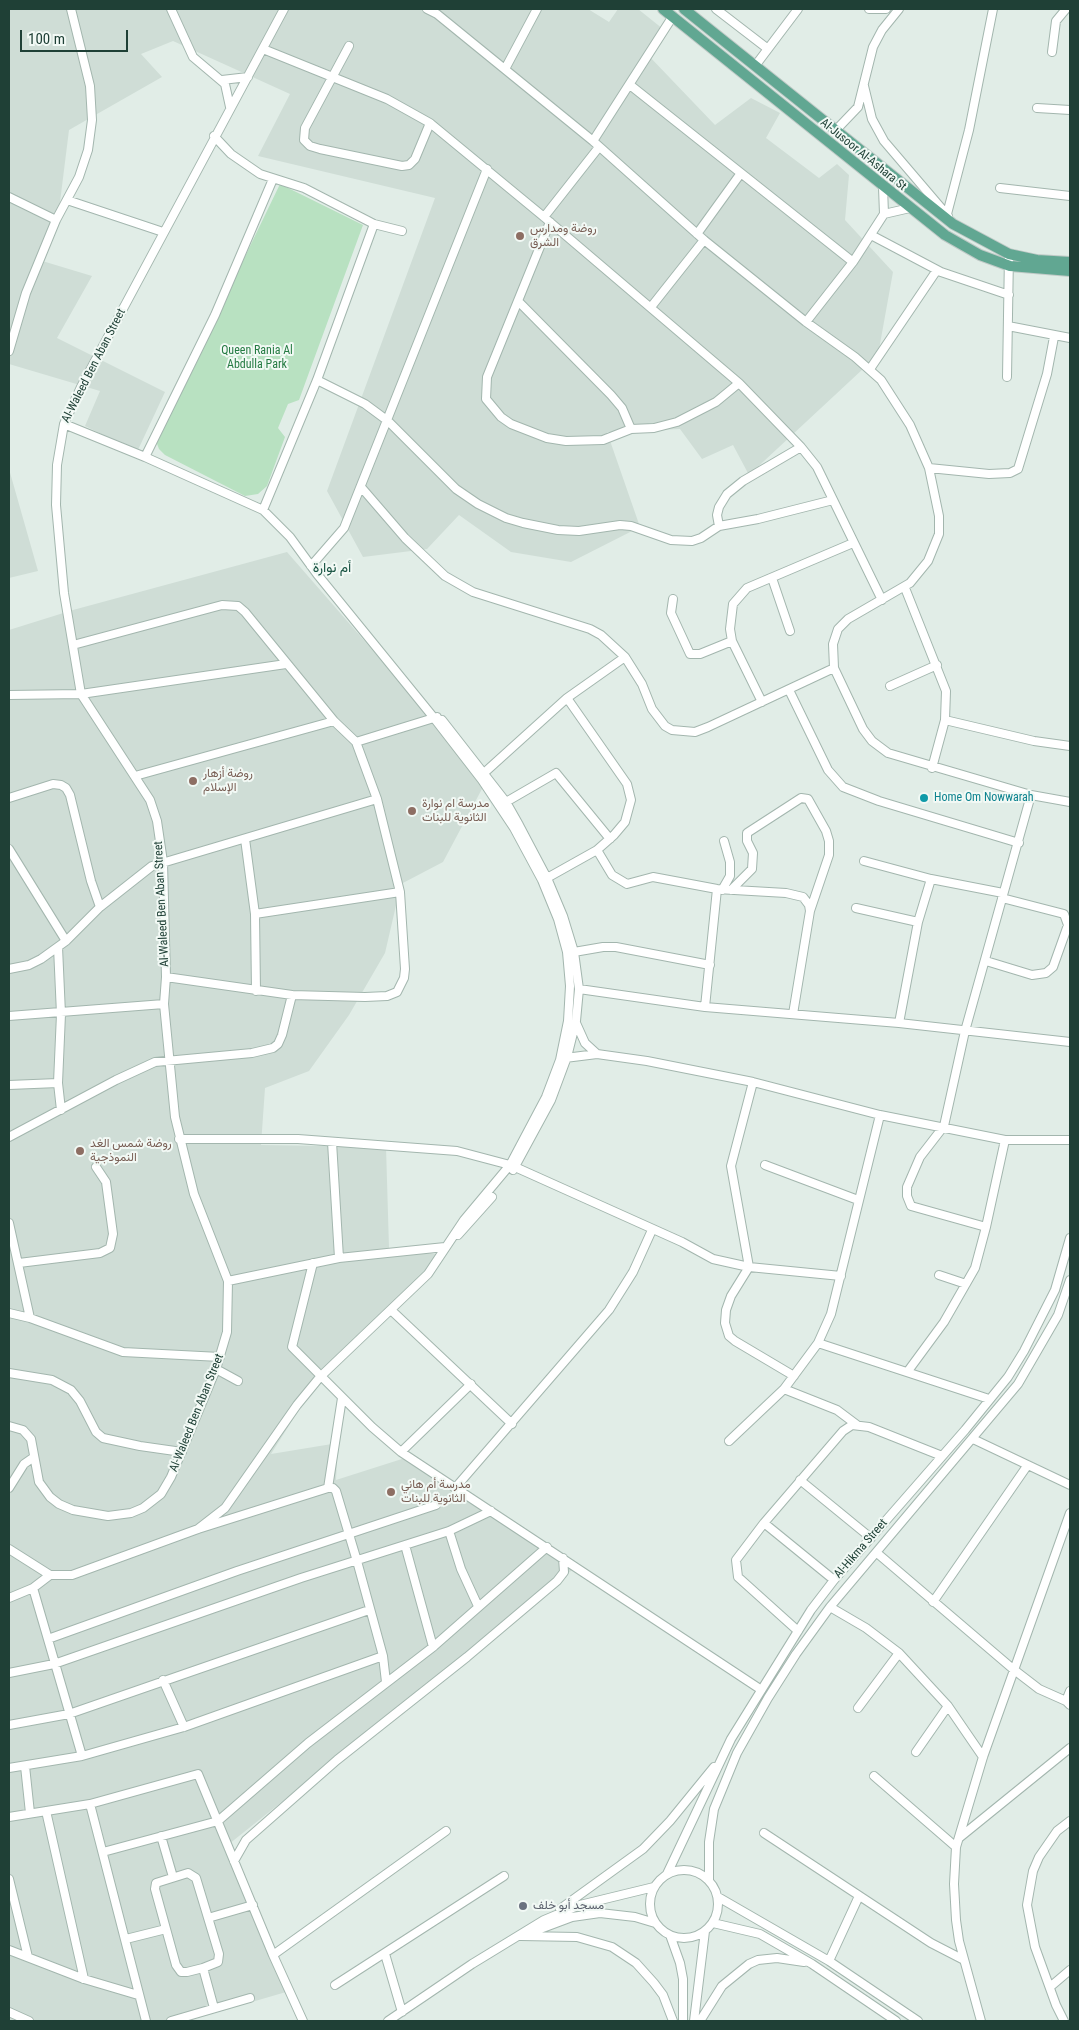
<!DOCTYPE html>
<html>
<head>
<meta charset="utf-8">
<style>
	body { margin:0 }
	#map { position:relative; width:1079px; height:2030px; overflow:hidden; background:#e1ede7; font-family:"Roboto Condensed",sans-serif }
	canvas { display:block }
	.frame { position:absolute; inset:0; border:10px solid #1f4036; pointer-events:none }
	.scale { position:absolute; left:20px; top:30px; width:108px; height:22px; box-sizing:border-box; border:2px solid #1f4036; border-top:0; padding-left:6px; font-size:15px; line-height:18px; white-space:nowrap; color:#1f4036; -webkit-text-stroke:4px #f2f9f5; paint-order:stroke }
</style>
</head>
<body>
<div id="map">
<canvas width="1079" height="2030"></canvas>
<div class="frame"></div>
<div class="scale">100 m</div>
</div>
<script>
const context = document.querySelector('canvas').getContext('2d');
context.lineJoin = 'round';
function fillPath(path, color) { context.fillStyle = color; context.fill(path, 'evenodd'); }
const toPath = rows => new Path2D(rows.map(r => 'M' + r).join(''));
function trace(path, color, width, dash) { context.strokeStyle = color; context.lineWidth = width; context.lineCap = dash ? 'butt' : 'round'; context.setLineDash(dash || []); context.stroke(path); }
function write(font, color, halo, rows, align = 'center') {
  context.font = font + ' "Roboto Condensed",Vazirmatn,sans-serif'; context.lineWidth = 4; context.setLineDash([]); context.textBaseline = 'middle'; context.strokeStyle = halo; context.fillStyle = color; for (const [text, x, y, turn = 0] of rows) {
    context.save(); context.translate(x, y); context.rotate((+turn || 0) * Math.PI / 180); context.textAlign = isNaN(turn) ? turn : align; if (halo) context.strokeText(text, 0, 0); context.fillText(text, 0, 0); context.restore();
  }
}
fillPath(toPath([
	[9,9,588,9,609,22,618,9,638,9,663,29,648,55,715,125,751,98,780,113,766,138,819,178,837,164,849,175,845,220,893,272,878,355,749,475,733,445,702,459,680,429,607,432,640,527,571,562,511,552,459,515,427,549,363,557,327,491,435,198,258,156,290,94,173,41,141,54,162,77,69,130,59,210,39,260,92,276,57,338,165,392,137,452,85,426,100,391,9,364],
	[9,469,38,571,9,578],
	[287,552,423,708,483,787,443,862,401,884,385,953,349,1015,309,1071,265,1088,261,1145,386,1147,389,1248,442,1255,309,1394,271,1454,338,1443,336,1480,405,1458,576,1567,229,1844,286,1992,187,2021,9,2021,9,630,73,610]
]), '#cfddd6');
fillPath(toPath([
	[280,184,363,225,299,400,288,404,278,428,285,437,267,486,258,494,245,496,165,455,159,449,156,441]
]), '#b8e1c1');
const minor = toPath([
	[171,9,193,57,225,84,230,107],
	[427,9,437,14,593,141,704,240,806,322,855,357,881,380,910,425,929,468,939,516,939,534,928,561,910,583,848,619,838,629,833,644,834,668,863,729,872,741,888,753,1031,795,1070,802],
	[716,9,768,49],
	[869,9,886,9],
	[349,46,305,128,304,140,310,146,320,149,402,166,409,165,415,159,430,123],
	[263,49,387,99,430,123,544,217,739,383,801,447,817,467,882,600],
	[1052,52,1056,21,1066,9],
	[755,66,798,9],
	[505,69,537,9],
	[222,80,248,77],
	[630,85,853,262],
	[864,86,872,119,884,141,948,216],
	[1037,108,1070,110],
	[836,130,858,107,873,47,882,30,899,9],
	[214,136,231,154,260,174,304,188,374,224,402,231],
	[593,141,673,16],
	[1000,188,1070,196],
	[9,197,56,220],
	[67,200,163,232],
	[884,214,910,208],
	[947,214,969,130,993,9],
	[544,217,599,147],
	[550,222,487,377,486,399,501,417,511,424,547,438,566,441,603,440,631,429,654,428,677,422,716,402,739,383],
	[697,234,741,173],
	[871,235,941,272,1009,295],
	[519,302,611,395,622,408,631,429],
	[651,307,704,240],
	[806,322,853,262,884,214,883,187],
	[1008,326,1070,338],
	[9,351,26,293,56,220,79,177,88,150,92,120,90,86,71,9],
	[870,369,937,270],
	[1007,377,1009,254],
	[317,380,365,404,388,421,456,489,478,504,506,518,523,523,558,530,579,531,620,525,631,526,671,540,692,541,701,538,719,526,758,519,833,500],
	[64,424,145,457,263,510,290,537,317,574,434,718,482,780,514,828,542,880,558,919,567,952,570,986,568,1021,560,1060,546,1097,510,1165,464,1220,428,1274,320,1377,297,1405,225,1508,198,1529],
	[145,457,215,315,273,179],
	[929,468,989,474,1010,473,1018,469,1047,374,1054,337],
	[361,487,405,538,445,576,473,592,590,629,601,635,625,657,642,684,652,709,665,726,672,730,695,732,708,727,834,668],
	[263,510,317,380,374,224],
	[719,526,717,515,719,507,727,494,743,481,801,447],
	[311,566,344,528,487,169],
	[772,578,790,631],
	[905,588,946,691,945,720,932,768],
	[673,599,671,613,690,654,700,654,732,641],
	[73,645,222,605,238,606,245,612,334,721,356,742,377,799,400,892,405,969,404,978,397,992,387,996,365,997,292,995,166,977],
	[890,686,937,665],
	[789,690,828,770,843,787,879,801,1019,843],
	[9,695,81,694,286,664],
	[762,702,732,641,730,629,733,604,747,588,853,543],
	[442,720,506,802,519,825,547,878,563,916,574,952,579,989,576,1021,567,1057,551,1100,513,1170],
	[945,720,1034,741,1070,746],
	[356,742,437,717],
	[484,773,567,698,625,657],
	[135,776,334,721],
	[9,798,53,784,61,785,66,788,70,795,91,881,100,907],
	[506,802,556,773,610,839],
	[245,839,255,914,256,991],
	[9,849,66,941],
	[597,850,612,875,627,884,653,877,717,889,786,893,803,897,809,905,810,911],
	[864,861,931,879,1003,893],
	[547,878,597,850,614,835,625,822,631,800,627,784,567,698],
	[722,890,730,876,730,862,724,841],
	[731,890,752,869,753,853,747,841,747,833,801,798,808,799,826,831,829,841,829,855,810,911,793,1014],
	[856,908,918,922],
	[255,914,400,892],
	[58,947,61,1014,58,1083,61,1110],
	[574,952,603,947,616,947,710,965],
	[986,961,1032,975,1046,973,1053,967,1068,925,1064,914,1002,898],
	[9,969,29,965,41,959,66,941,100,907,152,866,377,799],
	[579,989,705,1007,899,1023,1070,1042],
	[705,1007,717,889],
	[9,1016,164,1004],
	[576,1023,585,1043,597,1054],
	[899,1023,918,922,931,879],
	[565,1058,597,1054,647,1061,753,1082,880,1115,1005,1140,1070,1140],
	[753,1082,731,1166,749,1267,731,1296,726,1310,725,1323,729,1336,735,1341,794,1376],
	[9,1085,58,1083],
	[9,1137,116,1080,155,1062,252,1053,273,1048,278,1044,282,1035,292,995],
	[179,1139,298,1139,457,1151,510,1165],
	[332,1142,339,1258],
	[765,1165,858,1200],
	[515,1167,682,1242,713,1259,749,1267,841,1276],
	[9,1223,30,1318],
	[986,1227,911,1206,907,1196,907,1187,920,1157,944,1126,965,1031,1031,795],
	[458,1235,492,1197],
	[19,1263,100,1253,110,1248,113,1234,106,1182,96,1167],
	[313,1263,292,1347,372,1427,401,1452,760,1689],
	[939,1275,966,1284],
	[228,1281,339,1258,445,1247],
	[391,1310,512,1424],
	[9,1313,30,1318,123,1352,220,1357],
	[818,1343,989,1399],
	[216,1369,238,1381],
	[908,1371,944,1322,975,1268,986,1227,1005,1140],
	[9,1373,52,1380,71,1390,80,1401,96,1432,103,1438,140,1446,182,1452],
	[784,1389,837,1410,857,1425],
	[9,1426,23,1430,31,1439,39,1482,50,1497,59,1504,73,1510,108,1516,131,1513,143,1508,161,1494,171,1477,216,1369,227,1332,228,1281,194,1194,175,1117,164,1004,166,977,163,862,157,821,150,800,81,694,64,593,56,505,57,465,64,424,81,387,284,9],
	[973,1439,1070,1485],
	[729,1441,784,1389,818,1343,831,1314,880,1115],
	[401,1452,471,1384],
	[800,1480,871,1538],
	[456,1487,609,1310,633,1272,652,1230],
	[9,1488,24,1464,34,1457],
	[328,1488,342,1398],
	[764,1523,834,1580],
	[449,1531,461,1569,478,1606],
	[405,1545,433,1647],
	[9,1549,50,1575,72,1575,198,1529,328,1488,333,1488,336,1491,357,1561,383,1656,386,1682],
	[877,1553,1013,1669,1039,1689,1066,1701,1070,1705],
	[33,1588,82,1756],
	[9,1598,33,1588,50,1575],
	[933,1602,1027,1466],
	[830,1607,866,1628,899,1653,948,1706,983,1757],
	[798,1631,738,1577,736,1560,764,1523,843,1431,852,1425,869,1427,942,1456],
	[48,1639,237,1571,436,1505],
	[9,1673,54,1664,301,1578,449,1531,491,1511],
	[163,1680,184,1727],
	[1066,1701,1070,1691],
	[858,1708,899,1653],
	[9,1725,69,1714,369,1610],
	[916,1752,948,1706],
	[25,1766,30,1813],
	[9,1768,82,1756,184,1727,383,1656],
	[874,1776,956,1847],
	[90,1804,146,2021],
	[46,1811,84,1979],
	[9,1817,90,1804,198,1774,273,1955,303,2021],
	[764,1833,931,1943,964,1960],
	[161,1836,173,1877],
	[959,1838,1070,1748],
	[103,1852,218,1821,308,1743,433,1647,547,1547],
	[234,1861,246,1840,337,1760,467,1657,557,1581,564,1572,563,1558],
	'650 1904a34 34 0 1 1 68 0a34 34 0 1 1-68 0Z',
	[667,1874,731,1739,811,1610,834,1580,965,1430,1008,1377,1024,1351,1055,1290,1070,1238],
	[9,1879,28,1957],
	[709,1880,709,1842,714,1809,737,1753,768,1698,796,1654,830,1607,1018,1384,1058,1315,1070,1280],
	[718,1897,829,1961,918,2021],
	[560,1909,643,1849,670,1821,714,1767],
	[208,1918,253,1905],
	[713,1923,760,1934,812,1964,896,2021],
	[532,1932,572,1917,600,1913,635,1917,655,1923],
	[670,1935,680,1963,683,1979,683,2021],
	[521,1936,577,1937,612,1947,636,1963,654,1983,663,1995,673,2021],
	[126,1939,166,1929],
	[9,1950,84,1979,138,1995],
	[385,1954,402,2012],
	[273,1955,446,1831],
	[829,1961,859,1896],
	[203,1968,187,1972,181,1972,176,1965,155,1889,156,1883,188,1873,196,1878,219,1954,218,1962,203,1968,214,2008],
	[335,1985,504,1876],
	[1050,1987,1070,1970],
	[9,2012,29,2021],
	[171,2021,250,1998],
	[388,2021,472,1964,544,1920,580,1905,654,1887],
	[694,2021,705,1931],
	[700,2021,722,1986,749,1964,758,1960,777,1958,804,1962],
	[981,2021,959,1941,956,1920,954,1884,956,1847,983,1757,1070,1513],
	[1064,2021,1056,2005,1035,1947,1027,1905,1033,1871,1039,1857,1057,1831,1070,1821]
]);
const major = toPath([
	[663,9,945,235,980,255,1010,266,1070,271],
	[684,9,953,224,1009,254,1037,260,1070,262]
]);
trace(minor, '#a3b6ae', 10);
trace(major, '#c0cac7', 12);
trace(minor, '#fff', 8);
trace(major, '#61a792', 10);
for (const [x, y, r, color] of [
	[520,236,5,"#8d6e63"],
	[193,781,5,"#8d6e63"],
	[924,798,5,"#0f9aa8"],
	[412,811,5,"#8d6e63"],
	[80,1151,5,"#8d6e63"],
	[391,1492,5,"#8d6e63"],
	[523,1906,5,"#6b7280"]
]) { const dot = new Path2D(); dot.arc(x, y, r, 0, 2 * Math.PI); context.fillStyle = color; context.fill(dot); trace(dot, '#f2f9f5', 2); }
write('12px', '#1f4036', '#f2f9f5', [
	["Al-Jusoor Al-Ashara St",863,155,39],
	["Al-Waleed Ben Aban Street",94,366,-63],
	["Al-Waleed Ben Aban Street",162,904,-93],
	["Al-Waleed Ben Aban Street",197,1413,-68],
	["Al-Hikma Street",861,1549,-49]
]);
write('12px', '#785e54', '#f2f9f5', [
	["روضة ومدارس",530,229],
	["الشرق",530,243],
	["روضة أزهار",203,774],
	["الإسلام",203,788],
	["مدرسة ام نوارة",422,804],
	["الثانوية للبنات",422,818],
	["روضة شمس الغد",90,1144],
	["النموذجية",90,1158],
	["مدرسة أم هاني",401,1485],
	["الثانوية للبنات",401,1499]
], 'left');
write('12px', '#257b43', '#f2f9f5', [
	["Queen Rania Al",257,351],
	["Abdulla Park",257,365]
]);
write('12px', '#0d838f', '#f2f9f5', [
	["Home Om Nowwarah",934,798]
], 'left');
write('12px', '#5b616d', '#f2f9f5', [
	["مسجد أبو خلف",533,1906]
], 'left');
write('14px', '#195443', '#f2f9f5', [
	["أم نوارة",332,568]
]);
</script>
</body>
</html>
